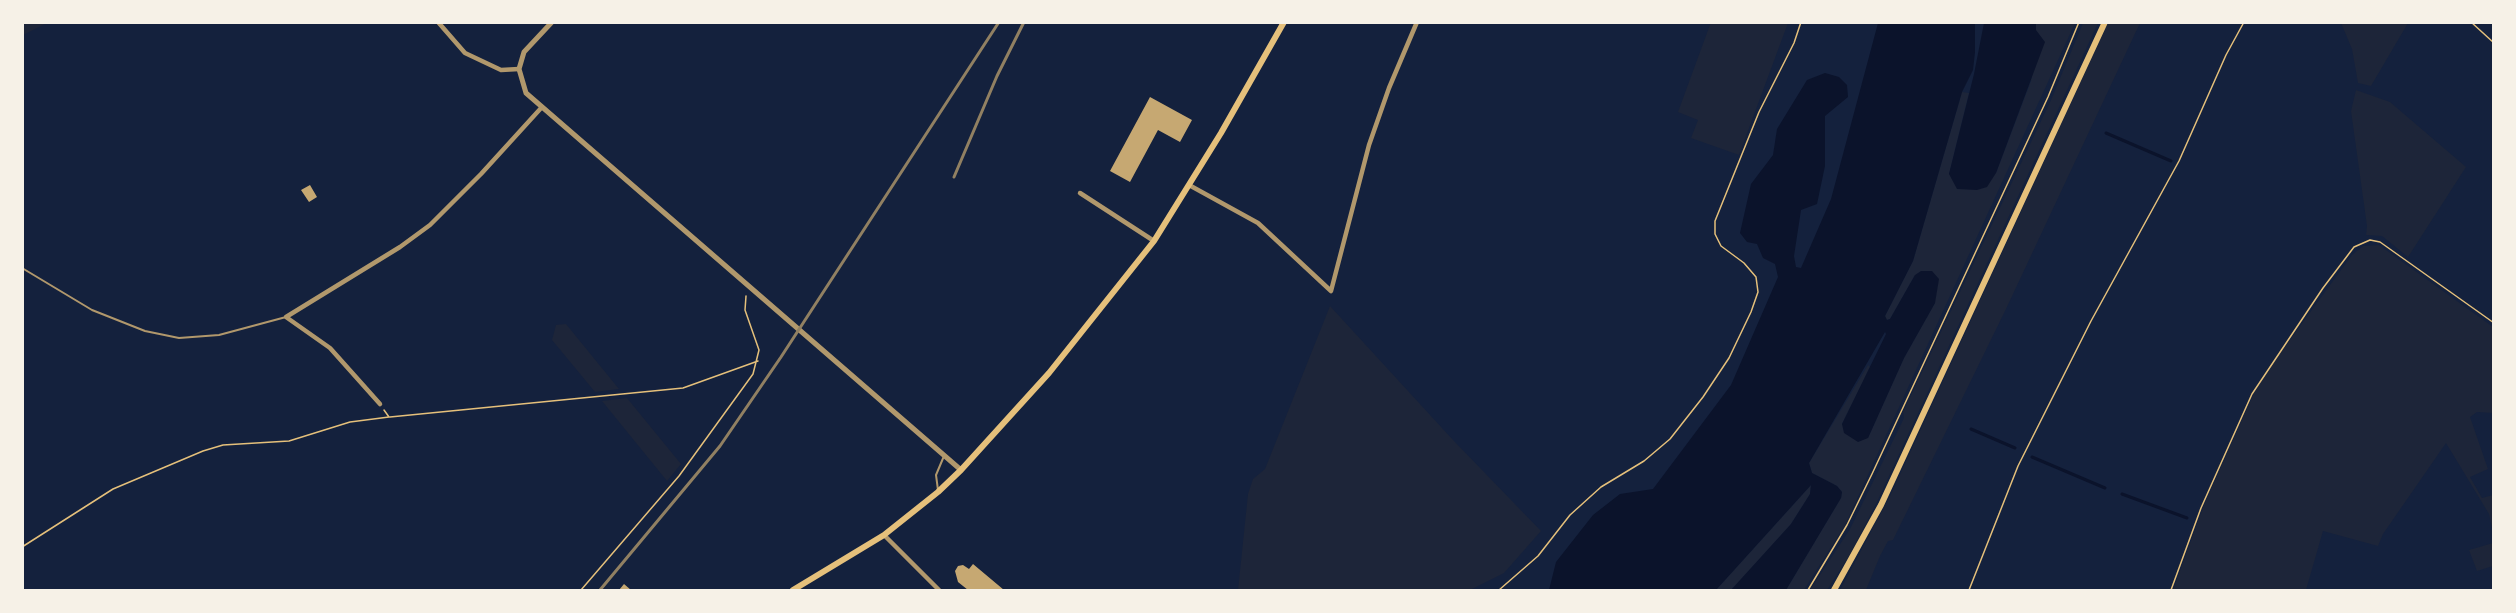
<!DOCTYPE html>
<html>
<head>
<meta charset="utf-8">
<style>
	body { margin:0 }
	#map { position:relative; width:2516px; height:613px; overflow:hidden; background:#14213d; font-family:"PT Sans",sans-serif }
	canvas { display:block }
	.frame { position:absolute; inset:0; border:24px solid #f6f1e7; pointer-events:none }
</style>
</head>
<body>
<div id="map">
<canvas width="2516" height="613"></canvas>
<div class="frame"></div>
</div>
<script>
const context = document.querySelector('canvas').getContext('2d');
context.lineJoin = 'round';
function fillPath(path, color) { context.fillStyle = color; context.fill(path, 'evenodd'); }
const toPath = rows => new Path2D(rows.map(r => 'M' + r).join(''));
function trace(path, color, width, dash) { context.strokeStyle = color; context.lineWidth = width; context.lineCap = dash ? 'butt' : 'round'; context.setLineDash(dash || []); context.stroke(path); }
fillPath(toPath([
	[23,22,47,22,47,23,23,35],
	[1711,22,1788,23,1739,155,1691,138,1698,120,1678,112],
	[2036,23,2075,23,1845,525,1804,590,1786,590,1841,498,1842,492,1837,486,1812,473,1809,463,1868,365,1870,367,1842,424,1868,438,1904,358,1935,303,1915,275,1890,319,1886,320,1885,316,1913,261,1962,92,1969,93,1949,174,1996,173,2031,81],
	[2083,23,2098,23,1877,502,1849,556,1827,590,1810,590,1850,529,1904,418,1903,412,2051,100],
	[2108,23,2140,23,2006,309,1893,540,1888,541,1880,556,1866,590,1840,590,1890,496],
	[2341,23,2408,23,2371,86,2358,83,2352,49],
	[2356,90,2390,102,2466,167,2408,257,2382,236,2366,235,2367,226,2351,111],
	[2379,245,2493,327,2493,413,2477,412,2470,417,2488,469,2470,477,2482,498,2493,495,2493,533,2489,514,2446,443,2383,534,2378,546,2323,531,2306,590,2173,590,2204,505,2254,393,2276,359,2352,255,2363,246],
	[1330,306,1453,440,1541,531,1504,573,1470,590,1238,590,1248,494,1253,479,1265,469],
	[566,324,619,389,595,392,552,340,556,325],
	[627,398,681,464,667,481,602,401],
	[1811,485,1810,494,1791,524,1756,563,1731,590,1716,590],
	[2493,543,2493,566,2477,571,2469,550]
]), '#1d2539');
fillPath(toPath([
	[1878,23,1975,23,1975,52,1973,70,1962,92,1913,261,1885,316,1887,320,1890,319,1915,275,1921,271,1932,271,1939,279,1935,303,1904,358,1868,438,1858,442,1844,433,1842,424,1886,334,1885,332,1809,463,1812,473,1837,486,1842,492,1841,498,1786,590,1731,590,1791,524,1810,494,1811,485,1716,590,1549,590,1556,562,1593,515,1620,494,1653,489,1731,385,1778,277,1775,264,1763,258,1757,244,1747,242,1740,233,1751,184,1773,155,1777,129,1807,80,1825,73,1839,77,1847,85,1848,97,1825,116,1825,166,1817,204,1801,210,1794,256,1796,267,1801,268,1831,199],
	[1984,23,2036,23,2036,30,2045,42,1996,173,1987,187,1977,190,1957,189,1949,174,1974,74]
]), '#0b132b');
trace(toPath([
	[2106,133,2171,161],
	[1971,429,2015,448],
	[2032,457,2105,488],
	[2122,494,2187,518]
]), '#0b132b', 3);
fillPath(toPath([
	[1150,97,1192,120,1180,142,1158,130,1130,182,1110,171],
	[310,185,317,197,309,202,301,190],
	[973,564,1004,590,968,590,958,582,955,571,958,566,963,565,969,569],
	[624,584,631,590,619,590]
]), '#c6a872');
trace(toPath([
	[2471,22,2494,43],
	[390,417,683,388,758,361],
	[22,547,113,489,203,451,223,445,289,441,350,422,389,417,384,410],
	[581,590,679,476,753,374,759,350,745,310,746,296],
	[1499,590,1538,556,1570,515,1601,487,1644,461,1670,439,1703,397,1729,358,1751,312,1758,292,1756,277,1744,263,1721,246,1715,234,1715,221,1759,112,1794,43,1801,22],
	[1808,590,1847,525,1872,474,2048,97,2079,22],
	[1969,590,2018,466,2091,321,2179,161,2226,55,2244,22],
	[2171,590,2201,508,2252,394,2323,288,2354,247,2370,240,2380,242,2494,323]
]), '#e5c07b', 1.5);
trace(toPath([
	[22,268,92,310,145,331,179,338,219,335,286,317],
	[938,490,936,475,944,456]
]), '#b1986c', 2);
trace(toPath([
	[438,22,465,53,501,70,519,69],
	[1189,185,1258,223,1331,291,1369,145,1389,88,1417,22],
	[1080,193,1154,241],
	[380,404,330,348,286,317,400,247,430,225,481,174,542,107],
	[884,535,939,590]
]), '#b1986c', 4.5);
trace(toPath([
	[552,22,524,52,519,69,526,93,961,470]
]), '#b1986c', 5);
trace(toPath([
	[793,590,884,535,938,492,961,470,1049,373,1154,241,1221,133,1284,22],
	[1834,590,1881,505,2105,22]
]), '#e5c07b', 6);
trace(toPath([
	[954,177,997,76,1024,22],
	[600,590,720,446,781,357,999,22]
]), '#918062', 3);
</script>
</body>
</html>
